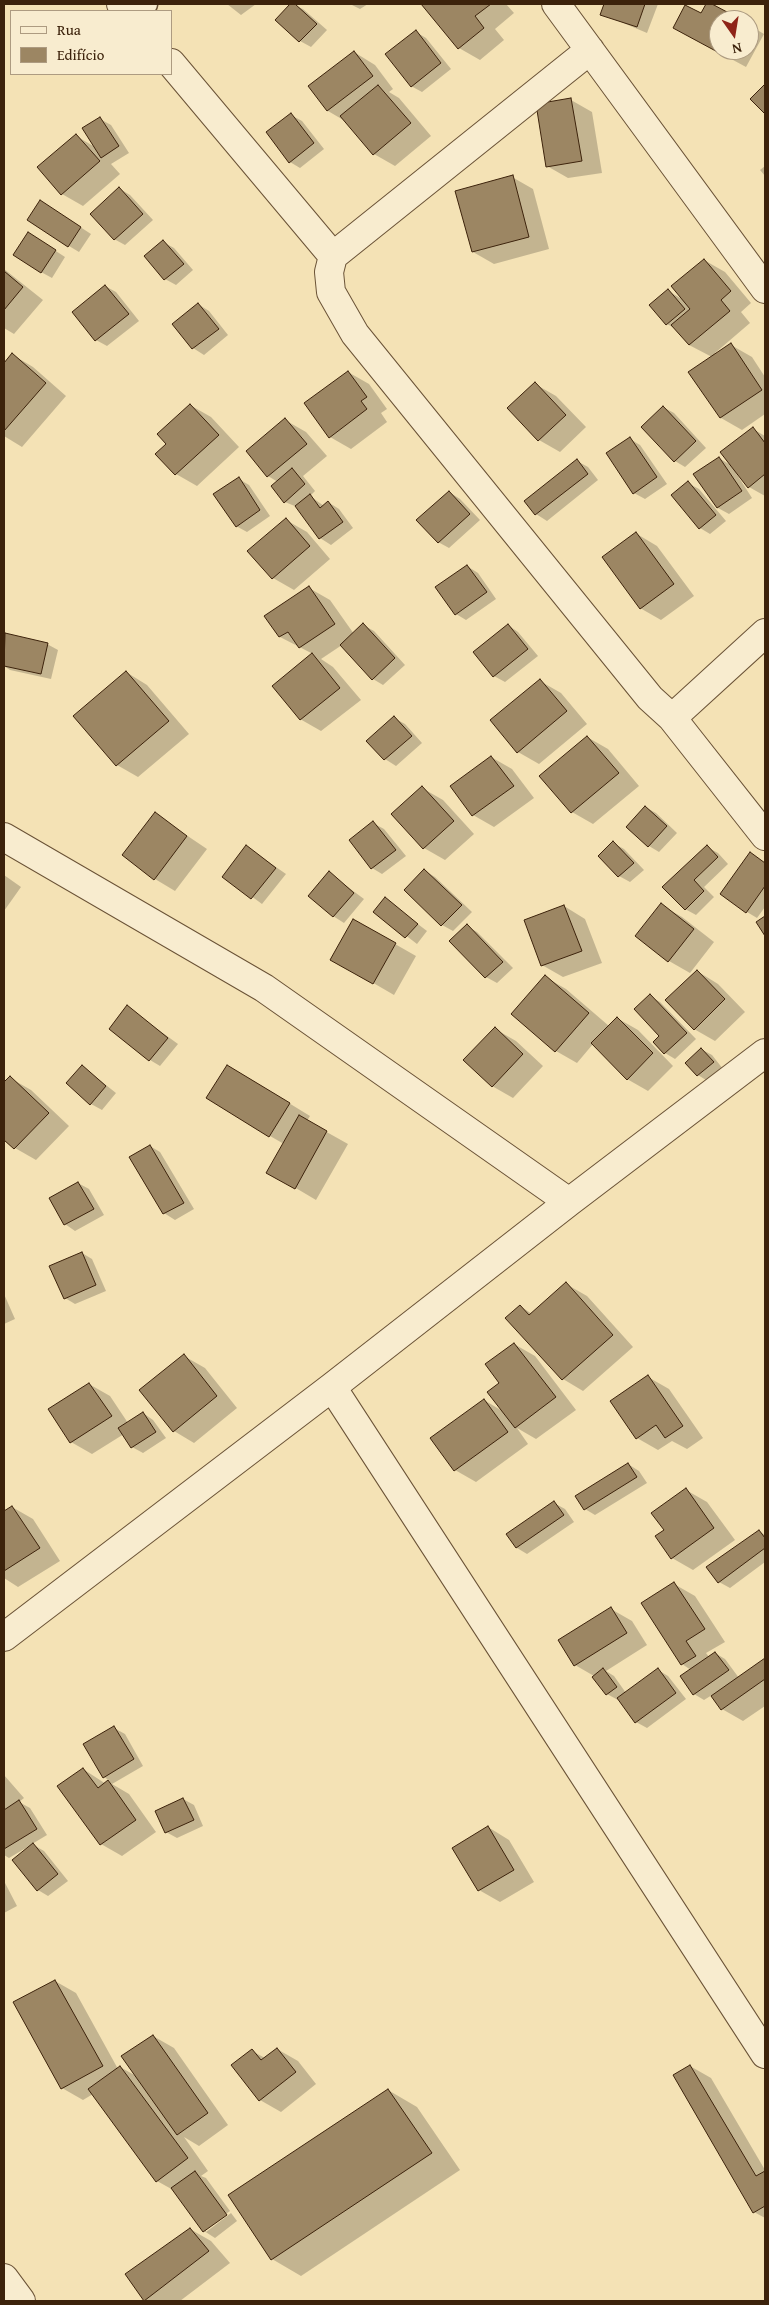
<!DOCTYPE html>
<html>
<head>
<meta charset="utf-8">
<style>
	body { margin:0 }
	#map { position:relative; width:769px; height:2305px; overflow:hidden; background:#f4e2b5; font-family:"Gentium Book Plus",serif }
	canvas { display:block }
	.frame { position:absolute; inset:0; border:5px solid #3c220b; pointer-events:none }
	.legend { position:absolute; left:10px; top:10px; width:162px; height:65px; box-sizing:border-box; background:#f8eccf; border:1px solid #ad9b81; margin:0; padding:6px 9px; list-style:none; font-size:15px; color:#3c220b }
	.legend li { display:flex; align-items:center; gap:10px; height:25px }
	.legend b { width:25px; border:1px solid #ad9b81 }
	.north { position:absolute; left:709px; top:10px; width:50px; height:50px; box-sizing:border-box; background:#f8eccf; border:1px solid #ad9b81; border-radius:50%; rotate:167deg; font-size:14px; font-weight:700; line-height:20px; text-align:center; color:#3c220b }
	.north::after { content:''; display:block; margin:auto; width:18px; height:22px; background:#8f2418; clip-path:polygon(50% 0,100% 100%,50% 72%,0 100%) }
</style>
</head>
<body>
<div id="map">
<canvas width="769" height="2305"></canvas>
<div class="frame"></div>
<ul class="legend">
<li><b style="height:6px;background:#f8eccf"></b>Rua</li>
<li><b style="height:14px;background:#9c8663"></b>Edifício</li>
</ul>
<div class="north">N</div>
</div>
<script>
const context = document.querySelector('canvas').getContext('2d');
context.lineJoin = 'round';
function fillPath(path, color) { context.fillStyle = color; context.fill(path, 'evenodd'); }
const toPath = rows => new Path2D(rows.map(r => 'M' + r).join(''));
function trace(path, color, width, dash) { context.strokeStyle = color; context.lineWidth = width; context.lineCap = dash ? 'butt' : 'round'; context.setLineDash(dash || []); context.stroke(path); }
fillPath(toPath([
	[227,4,256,4,241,15],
	[291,4,303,9,327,30,311,47,300,41,277,20],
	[350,4,368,4,360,9],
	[422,4,506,4,514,13,495,29,504,40,480,60,459,48],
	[606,4,658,4,647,33,602,14],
	[708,4,740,20,719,20,719,50,749,50,749,25,764,34,746,67,674,28,702,15],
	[416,32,426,38,451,69,422,92,411,86],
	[354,52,375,65,393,89,389,92,399,98,431,136,395,166,374,154,345,121,328,111,309,86],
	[571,100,592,112,602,173,568,178,547,166],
	[291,115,302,121,324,149,300,168,290,162],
	[100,119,111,125,129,153,111,164,120,174,83,206,62,194,76,136,95,147],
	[765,166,765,176,760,170],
	[512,177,533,189,549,249,494,264,473,252],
	[120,189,130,195,153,220,125,245,114,239],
	[51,208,91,234,79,252,69,246],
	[39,240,65,257,52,278,41,272],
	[163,242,174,248,193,270,176,285,165,279,146,257],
	[704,260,725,272,751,303,741,312,750,323,715,353,716,355,731,345,752,357,765,377,765,414,742,430,721,418,690,372,712,357,689,345,678,330,667,324,651,305,668,291,684,300],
	[4,269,43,300,14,334,4,328],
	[105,286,116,292,139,321,107,346,96,340,74,312],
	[198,304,209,311,228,335,204,355,193,348,173,324],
	[13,355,33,367,66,396,22,447,4,436,4,360,6,362],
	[348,372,369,384,387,409,381,413,387,422,351,449,330,437],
	[535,384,556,396,586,427,560,452,539,440,509,408],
	[190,405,211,417,239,447,197,486,176,474,157,454,168,444],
	[663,407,674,413,706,448,685,467,675,461],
	[285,420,306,432,327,456,303,476,315,491,310,496,324,506,328,502,339,509,353,528,331,545,320,538,297,507,285,502,278,482,268,476],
	[753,429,765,436,765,496,749,487,737,472,736,473,752,498,729,514,718,508,695,474,719,458,732,466],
	[630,439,640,445,667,484,645,499,634,493],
	[577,461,588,467,598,480,547,521,536,514,526,501],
	[239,479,249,485,270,516,247,532,236,526],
	[688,483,699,489,726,521,710,534,700,528],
	[449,492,460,499,480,520,449,548,438,542],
	[286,520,307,532,330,559,294,590,273,578],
	[637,534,657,546,694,596,661,620,640,608],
	[467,566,478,573,496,599,466,620,456,614],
	[309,588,330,600,354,634,363,625,374,631,405,665,383,685,373,679,342,645,321,659,333,667,361,700,321,731,300,719,313,654,280,637,266,617],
	[508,625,518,632,538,656,505,682,494,676],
	[6,635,47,644,58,650,51,679,10,670,4,666],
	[126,672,147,685,189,734,138,777,117,765],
	[540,681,561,693,587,724,539,764,518,752],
	[394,718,405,724,422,743,396,766,385,759,368,741],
	[587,737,608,749,639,786,593,824,572,812,541,776],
	[491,757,512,769,534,798,494,827,473,815,452,787],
	[422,788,443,800,474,834,445,860,424,848],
	[645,807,656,813,677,833,659,852,649,846],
	[155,814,207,849,175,891,155,879],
	[373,823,384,829,406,856,382,874,372,868],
	[613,843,624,849,644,870,630,882,619,876,599,856],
	[247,847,286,874,262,904,224,876],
	[707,847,718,853,728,864,704,887,714,897,696,915,685,909,664,887],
	[751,854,765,863,765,907,757,918,747,912],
	[425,871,435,877,472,912,453,931,442,925,405,890],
	[329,873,364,899,344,923,333,916],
	[4,875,21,887,4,911],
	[385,899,427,931,417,944,374,911],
	[661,905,682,917,714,942,690,973,669,961,637,936],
	[564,906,585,919,602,963,563,977,542,965],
	[467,926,477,932,513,968,497,983,486,977,451,941],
	[395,944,416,956,394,995,332,959],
	[697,971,718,984,745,1012,715,1041,694,1029],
	[545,977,566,989,609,1026,617,1018,638,1030,673,1066,648,1091,627,1079,593,1044,577,1063,556,1051],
	[650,996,660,1002,696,1039,675,1059,665,1053],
	[127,1007,178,1044,160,1066,150,1060],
	[495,1029,516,1041,543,1066,513,1098,492,1086],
	[701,1049,712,1055,723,1069,709,1082,698,1075,687,1063],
	[82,1066,116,1093,102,1110,91,1104],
	[10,1078,31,1090,69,1126,36,1160,15,1148,4,1138,4,1084],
	[248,1078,310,1116,307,1121,348,1144,316,1200,289,1184,284,1144,270,1136],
	[150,1146,160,1152,194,1209,175,1220,164,1213,131,1157],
	[78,1183,89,1189,104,1215,75,1231,65,1224],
	[82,1253,92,1259,106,1291,75,1304,65,1298],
	[566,1284,587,1296,633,1347,583,1391,563,1379,520,1306,532,1314],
	[4,1294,15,1319,4,1324],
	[514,1344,535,1356,576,1410,536,1439,517,1428,528,1444,476,1482,455,1470,431,1439,484,1400,504,1412,501,1384],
	[184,1356,205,1368,237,1408,194,1443,174,1431],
	[648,1377,669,1389,703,1438,687,1449,672,1441,658,1450,637,1438],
	[89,1384,110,1396,128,1423,143,1413,153,1420,166,1438,143,1453,132,1447,124,1434,92,1454,71,1442],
	[628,1464,639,1471,647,1483,595,1515,585,1509],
	[686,1490,707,1502,735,1540,693,1570,672,1558,666,1530],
	[554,1503,565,1509,574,1522,527,1554,517,1548,508,1535],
	[12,1507,33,1519,60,1561,18,1587,4,1578,4,1513],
	[759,1531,765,1535,765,1562,730,1588,719,1582],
	[674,1584,695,1596,725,1642,706,1653,709,1657,715,1653,725,1659,739,1678,765,1659,765,1706,743,1721,722,1709,712,1695,704,1700,694,1694,691,1670,682,1664,643,1603],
	[611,1609,632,1621,647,1645,606,1671,614,1676,626,1693,658,1670,668,1676,686,1699,647,1728,636,1722,619,1699,618,1700,607,1694,594,1676,575,1665,560,1640],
	[114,1728,125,1734,143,1766,112,1784,129,1794,156,1832,122,1856,101,1844,83,1769,106,1784,110,1781,104,1777],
	[4,1775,24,1798,19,1802,30,1808,47,1835,32,1844,44,1851,68,1881,48,1896,38,1890,31,1845,9,1858,4,1855],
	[183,1799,194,1805,203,1826,177,1838,166,1832],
	[488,1827,509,1840,534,1882,500,1902,479,1890],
	[4,1881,17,1906,4,1913],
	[55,1981,76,1993,118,2069,120,2067,138,2077,153,2036,174,2048,228,2125,199,2146,184,2137,208,2171,201,2176,206,2178,230,2211,206,2228,206,2232,231,2213,237,2221,215,2238,204,2231,175,2191,157,2181,93,2094,83,2100,62,2088],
	[277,2049,298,2061,316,2084,281,2112,260,2100,252,2051,265,2058],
	[690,2066,711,2078,765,2170,765,2218,754,2212],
	[388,2090,417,2107,460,2170,301,2276,272,2259],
	[190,2229,211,2241,230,2263,180,2301,145,2300]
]), '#0003');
const building = toPath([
	[290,4,295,4,317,24,299,42,275,20,290,4],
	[421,4,491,4,475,16,484,28,458,49,421,4],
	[604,4,645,4,637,27,600,15,604,4],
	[706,4,712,4,742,20,719,20,719,50,728,50,725,56,673,28,685,5,701,13,706,4],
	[416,30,441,63,411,87,385,54,416,30],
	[354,51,373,76,327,111,308,86,354,51],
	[765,84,765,114,750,99,765,84],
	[378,85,411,123,373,155,340,116,378,85],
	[571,98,582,161,546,167,536,104,571,98],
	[291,113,314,143,289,163,266,132,291,113],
	[100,117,119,146,101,158,82,128,100,117],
	[76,134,100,161,61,195,37,167,76,134],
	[513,175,529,237,472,252,455,191,513,175],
	[119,187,143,214,114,240,90,214,119,187],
	[40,200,81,227,68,247,27,220,40,200],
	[28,232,56,250,41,273,13,255,28,232],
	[163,240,184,264,164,280,144,256,163,240],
	[704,259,731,291,721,300,730,311,689,345,671,325,690,309,671,286,704,259],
	[4,271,23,287,4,310,4,271],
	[105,285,129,314,95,341,72,312,105,285],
	[668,289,685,309,666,325,649,305,668,289],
	[198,303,219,329,192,349,172,324,198,303],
	[731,343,762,390,720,418,688,372,731,343],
	[12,353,46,383,4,431,4,363,12,353],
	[348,371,367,397,361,401,367,409,329,438,304,403,348,371],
	[535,382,566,415,538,441,507,408,535,382],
	[190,404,219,435,175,475,155,454,166,444,157,434,190,404],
	[663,406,696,441,674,462,641,427,663,406],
	[285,418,307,444,267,477,246,451,285,418],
	[753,427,765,443,765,474,748,488,720,452,753,427],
	[630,437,657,477,633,494,606,453,630,437],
	[719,457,742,491,717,508,693,474,719,457],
	[577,459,588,474,535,515,524,501,577,459],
	[292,468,305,484,284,503,271,486,292,468],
	[239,477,260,510,236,527,213,494,239,477],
	[688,481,716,515,699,529,671,495,688,481],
	[449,491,470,514,438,543,416,520,449,491],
	[310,494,320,508,328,501,343,522,319,539,295,506,310,494],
	[286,518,310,546,272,579,247,551,286,518],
	[636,532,674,584,640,609,602,557,636,532],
	[467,565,487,592,455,615,435,587,467,565],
	[309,586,335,624,299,648,288,632,279,637,264,616,309,586],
	[363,623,395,658,372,680,340,645,363,623],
	[508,624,528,649,493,677,473,652,508,624],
	[5,633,48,643,41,674,4,666,5,633],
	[312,653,340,688,300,720,272,686,312,653],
	[126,671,169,721,116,766,73,716,126,671],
	[540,679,567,711,517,753,490,720,540,679],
	[394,716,412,736,384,760,366,741,394,716],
	[587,736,619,773,571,813,539,776,587,736],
	[491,756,514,786,472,816,450,786,491,756],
	[422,786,454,821,423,849,391,814,422,786],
	[645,806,667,826,648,847,626,827,645,806],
	[155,812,187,836,154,880,122,855,155,812],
	[373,821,396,850,371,869,349,840,373,821],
	[613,841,634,863,618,877,598,856,613,841],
	[246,845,276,868,251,899,222,877,246,845],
	[707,845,718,857,694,880,704,891,685,910,662,887,707,845],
	[750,852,765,863,765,886,746,913,720,894,750,852],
	[424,869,462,905,441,926,404,890,424,869],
	[329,871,354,893,333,917,308,896,329,871],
	[385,897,418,924,405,938,373,912,385,897],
	[661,903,694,929,668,962,635,936,661,903],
	[564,905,582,951,541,966,524,920,564,905],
	[765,916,765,936,756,922,765,916],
	[353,919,396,943,373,984,330,960,353,919],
	[467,924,503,962,485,978,449,941,467,924],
	[697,970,725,999,694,1030,665,1000,697,970],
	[545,975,589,1013,555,1052,511,1014,545,975],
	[650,994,687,1033,664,1054,653,1042,659,1036,634,1009,650,994],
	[127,1005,168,1038,149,1061,109,1029,127,1005],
	[617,1017,653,1053,627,1080,591,1043,617,1017],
	[495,1027,523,1054,492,1087,463,1060,495,1027],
	[701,1048,714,1062,697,1076,685,1063,701,1048],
	[82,1065,106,1086,90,1105,66,1083,82,1065],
	[227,1065,290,1103,269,1137,206,1098,227,1065],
	[10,1076,49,1113,14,1149,4,1140,4,1082,10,1076],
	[299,1115,327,1131,295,1189,266,1173,299,1115],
	[150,1145,184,1203,163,1214,129,1157,150,1145],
	[78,1182,94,1209,64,1225,49,1198,78,1182],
	[82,1252,96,1285,64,1299,49,1266,82,1252],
	[566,1282,613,1335,562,1380,505,1318,520,1305,529,1315,566,1282],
	[514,1343,556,1397,515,1428,487,1392,499,1383,485,1364,514,1343],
	[184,1354,217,1396,173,1432,139,1390,184,1354],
	[648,1375,683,1426,665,1438,656,1425,636,1439,610,1401,648,1375],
	[89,1383,112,1416,70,1443,48,1409,89,1383],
	[484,1399,508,1432,454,1471,430,1438,484,1399],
	[143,1412,156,1432,131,1448,118,1428,143,1412],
	[628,1463,637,1477,584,1510,575,1496,628,1463],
	[686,1488,714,1528,671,1559,655,1536,664,1530,651,1513,686,1488],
	[554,1501,564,1515,516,1548,506,1534,554,1501],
	[12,1506,40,1548,4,1571,4,1511,12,1506],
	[759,1530,765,1538,765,1548,718,1583,706,1567,759,1530],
	[674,1582,705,1629,686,1641,696,1656,681,1665,641,1603,674,1582],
	[611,1607,627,1633,574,1666,558,1640,611,1607],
	[715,1652,729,1670,693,1695,680,1676,715,1652],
	[765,1658,765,1679,721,1710,711,1696,765,1658],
	[603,1668,617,1687,606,1695,592,1677,603,1668],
	[658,1668,676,1693,635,1723,617,1698,658,1668],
	[114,1726,134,1759,103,1778,83,1744,114,1726],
	[83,1768,98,1788,108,1780,136,1820,100,1845,57,1786,83,1768],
	[183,1798,194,1820,165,1833,155,1811,183,1798],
	[19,1800,37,1829,4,1849,4,1810,19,1800],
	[488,1826,514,1870,478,1891,452,1848,488,1826],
	[33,1843,58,1874,37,1891,12,1860,33,1843],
	[55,1980,103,2066,61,2089,13,2002,55,1980],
	[153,2035,208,2113,177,2135,121,2056,153,2035],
	[277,2048,296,2072,259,2101,231,2065,252,2049,261,2060,277,2048],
	[690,2065,756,2176,765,2171,765,2206,753,2213,673,2075,690,2065],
	[120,2066,188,2158,156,2182,88,2089,120,2066],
	[388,2089,432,2153,271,2260,228,2195,388,2089],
	[195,2171,227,2215,203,2232,171,2188,195,2171],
	[190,2228,209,2251,144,2301,125,2274,190,2228]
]);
fillPath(building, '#9c8663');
trace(building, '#3c220b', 1);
const service = toPath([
	[139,11,146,4]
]);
const minor = toPath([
	[121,4,128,11],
	[556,4,765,289],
	[171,63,333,256,590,50],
	[333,256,329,272,331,292,355,334,650,698,672,718],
	[765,633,672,718,765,836],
	[4,837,264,988,569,1202],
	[332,1387,765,2054],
	[4,1637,332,1387,569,1202,765,1053],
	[4,2278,21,2301]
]);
trace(service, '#6a5236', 25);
trace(minor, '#6a5236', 30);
trace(service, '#f8eccf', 22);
trace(minor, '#f8eccf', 28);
</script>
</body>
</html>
